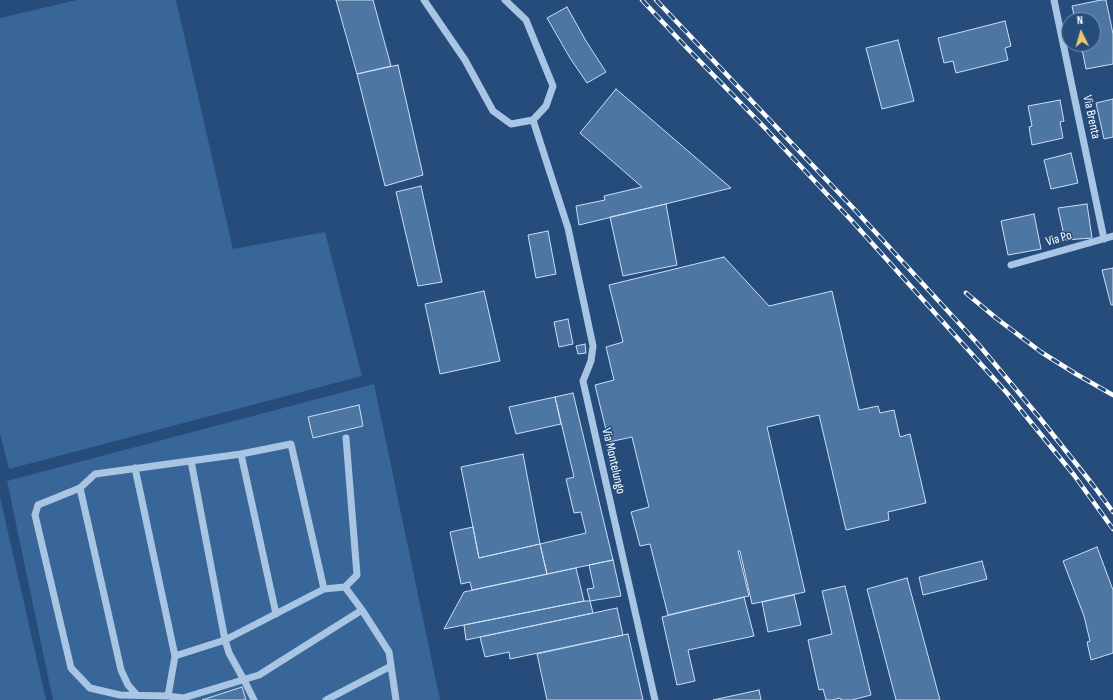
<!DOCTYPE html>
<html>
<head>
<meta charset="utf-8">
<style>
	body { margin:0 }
	#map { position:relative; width:1113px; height:700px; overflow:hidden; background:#254c7b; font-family:"Sofia Sans Condensed",sans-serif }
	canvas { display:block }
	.north { position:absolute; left:1061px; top:12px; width:40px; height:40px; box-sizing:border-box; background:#254c7b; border:1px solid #7c94b0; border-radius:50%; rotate:355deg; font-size:11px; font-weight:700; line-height:16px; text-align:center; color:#fff }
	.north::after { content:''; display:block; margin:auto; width:14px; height:18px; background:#edc66e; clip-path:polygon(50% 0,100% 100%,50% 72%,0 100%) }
</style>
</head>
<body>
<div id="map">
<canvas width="1113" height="700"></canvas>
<div class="north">N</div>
</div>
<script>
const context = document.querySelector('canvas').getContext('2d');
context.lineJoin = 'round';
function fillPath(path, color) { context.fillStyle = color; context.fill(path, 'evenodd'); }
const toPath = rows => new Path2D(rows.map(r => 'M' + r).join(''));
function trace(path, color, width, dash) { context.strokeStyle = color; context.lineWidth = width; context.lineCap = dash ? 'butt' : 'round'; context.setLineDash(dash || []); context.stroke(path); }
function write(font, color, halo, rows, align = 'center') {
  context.font = font + ' "Sofia Sans Condensed",sans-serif'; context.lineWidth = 3; context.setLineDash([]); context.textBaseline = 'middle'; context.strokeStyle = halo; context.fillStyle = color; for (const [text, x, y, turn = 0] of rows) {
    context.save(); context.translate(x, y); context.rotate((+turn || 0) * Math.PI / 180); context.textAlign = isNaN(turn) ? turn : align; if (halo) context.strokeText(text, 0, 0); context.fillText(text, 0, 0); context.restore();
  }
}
fillPath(toPath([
	[77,0,176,0,233,249,325,232,362,376,9,469,0,434,0,18],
	[374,384,440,700,53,700,7,481],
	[0,497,46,700,0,700]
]), '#396698');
const building = toPath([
	[336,0,373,0,391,66,357,74,336,0],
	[1101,0,1106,0,1113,34,1113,64,1086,69,1081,44,1093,44,1093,20,1075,20,1072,6,1101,0],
	[567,7,586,41,606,72,587,83,570,58,547,18,567,7],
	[1005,21,1011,46,1005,48,1008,60,956,73,953,61,944,63,938,38,1005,21],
	[898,40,914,101,882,109,866,48,898,40],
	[398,65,423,175,385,186,357,74,398,65],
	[616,89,731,188,579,225,576,206,605,200,604,196,642,187,580,133,616,89],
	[1113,99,1113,137,1104,139,1096,103,1113,99],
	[1060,100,1064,121,1060,122,1063,138,1032,145,1029,127,1032,126,1028,106,1060,100],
	[1071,153,1078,183,1051,189,1044,160,1071,153],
	[421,186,442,282,418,286,396,192,421,186],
	[666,204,677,265,623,276,610,217,666,204],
	[1087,204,1092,238,1065,240,1058,208,1087,204],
	[1034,214,1041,249,1008,255,1001,221,1034,214],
	[548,231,556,274,536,278,528,235,548,231],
	[724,257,769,306,832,291,859,410,878,406,880,413,894,410,900,437,910,434,926,503,888,512,889,520,846,530,819,415,767,427,805,592,752,604,740,551,738,551,749,596,668,615,650,544,640,546,631,512,649,507,632,437,609,442,595,385,614,380,606,347,623,342,609,285,724,257],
	[1113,268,1113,305,1111,305,1102,270,1113,268],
	[484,291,500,361,440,374,425,304,484,291],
	[568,319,573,344,559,347,554,322,568,319],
	[585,344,586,353,578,354,576,346,585,344],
	[573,393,613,560,547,574,540,544,586,533,581,512,574,513,566,479,574,477,555,397,573,393],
	[555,397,561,424,516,434,509,407,555,397],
	[359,405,363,426,313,438,308,417,359,405],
	[523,454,540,544,479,558,461,467,523,454],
	[473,527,479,558,540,544,547,574,472,590,470,582,461,584,450,532,473,527],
	[1097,547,1113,590,1113,653,1091,660,1087,642,1090,641,1084,616,1063,561,1097,547],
	[613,560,621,596,590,601,587,589,594,588,589,565,613,560],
	[982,561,987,579,923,595,919,577,982,561],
	[576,568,584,601,444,629,464,592,576,568],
	[907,578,940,700,896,700,867,589,907,578],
	[845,586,871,695,852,700,841,700,840,698,832,700,826,700,823,689,819,690,808,640,832,634,822,591,845,586],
	[794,595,801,625,768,632,762,602,794,595],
	[744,597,754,636,688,650,695,681,677,685,662,617,744,597],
	[584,601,590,601,593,613,466,640,464,625,584,601],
	[617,608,623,635,510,659,509,652,485,657,480,637,617,608],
	[628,634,643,700,547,700,537,654,628,634],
	[242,687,246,700,202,700,242,687],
	[759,690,761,700,713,700,759,690]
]);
fillPath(building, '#4e76a3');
trace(building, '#ccdef3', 1);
trace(toPath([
	[424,0,465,60,493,111,511,124,533,120],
	[505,0,526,20,553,86,546,106,533,120,568,228,593,346,591,361,583,381,655,700],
	[1054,0,1104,239],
	[1011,265,1113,236],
	[241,454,276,614],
	[191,461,225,640,229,653,244,680,254,700],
	[135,468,175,656,168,696],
	[80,488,121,670,128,685,137,695],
	[345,587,357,575,346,438],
	[324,589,291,444,241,454,95,474,80,488,38,505,35,515,71,668,90,688,120,695,168,696,183,698,259,675,362,610],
	[175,656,225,640,324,589,345,587,362,610,389,652,396,700],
	[326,700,391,666]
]), '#a9c5e4', 7);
const rail = toPath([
	[642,0,686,47,764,127,852,221,1007,393,1074,475,1113,529],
	[656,0,856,211,979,345,1039,417,1093,485,1113,512],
	[966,293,996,318,1041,352,1076,374,1113,395]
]);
trace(rail, '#fff', 4.5);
trace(rail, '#254c7b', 3, [9]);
write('13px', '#fff', '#254c7b', [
	["Via Brenta",1091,117,78],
	["Via Po",1059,239,-16],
	["Via Montelungo",613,461,77]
]);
</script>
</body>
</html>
